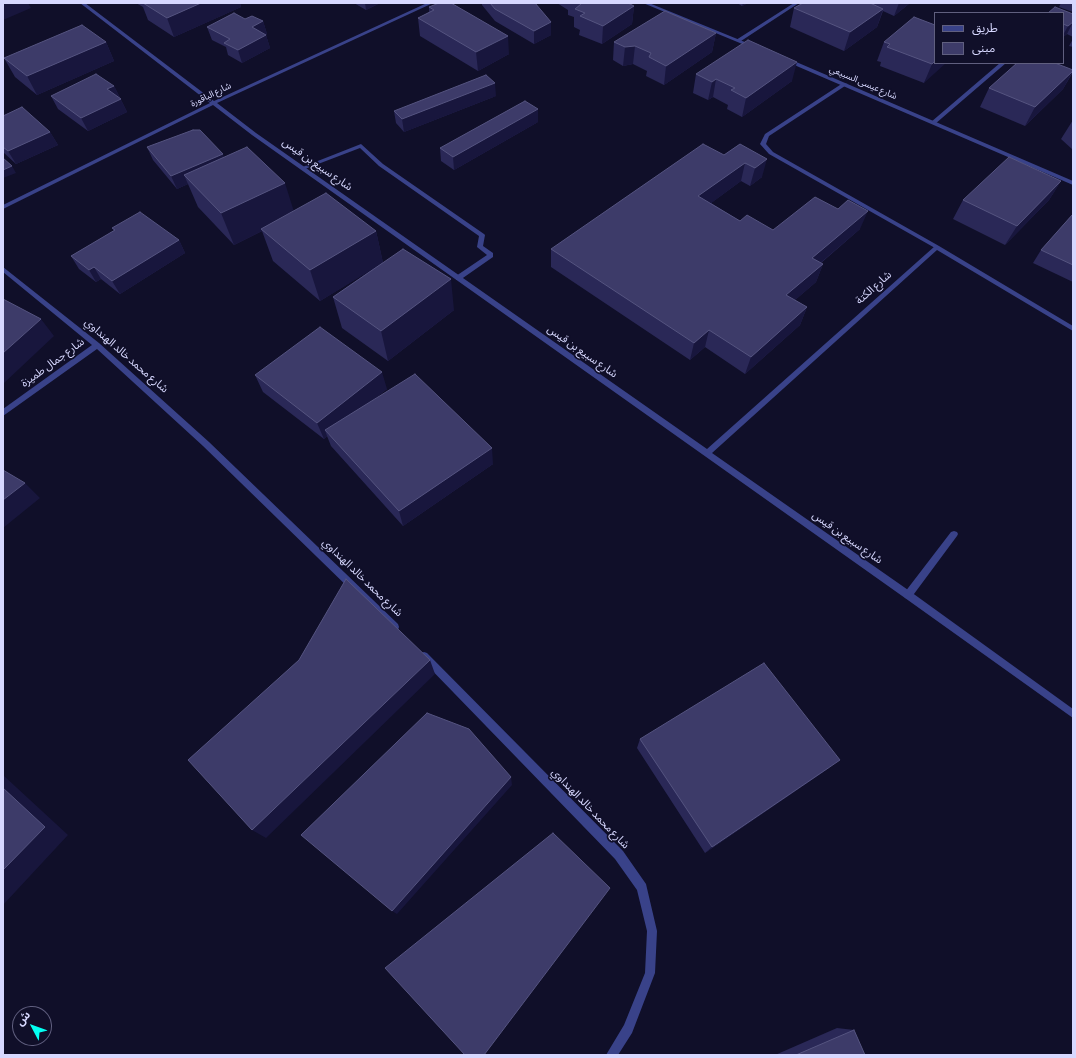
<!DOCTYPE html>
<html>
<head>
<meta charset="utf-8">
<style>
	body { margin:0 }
	#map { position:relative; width:1076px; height:1058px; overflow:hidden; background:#100f29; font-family:"Sofia Sans Condensed","Noto Sans Arabic",sans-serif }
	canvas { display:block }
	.frame { position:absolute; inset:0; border:4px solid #d7d8ff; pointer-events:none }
	.legend { position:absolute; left:934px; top:12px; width:130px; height:52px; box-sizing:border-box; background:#100f29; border:1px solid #605f7f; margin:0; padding:5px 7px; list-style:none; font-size:12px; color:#d7d8ff }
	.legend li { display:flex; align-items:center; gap:8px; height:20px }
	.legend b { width:20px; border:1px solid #605f7f }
	.north { position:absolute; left:12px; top:1006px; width:40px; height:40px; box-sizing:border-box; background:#100f29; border:1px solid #605f7f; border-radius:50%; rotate:311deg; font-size:11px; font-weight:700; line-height:16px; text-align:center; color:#d7d8ff }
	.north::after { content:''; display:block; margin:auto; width:14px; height:18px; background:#03fff2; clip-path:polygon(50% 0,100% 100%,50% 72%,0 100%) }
</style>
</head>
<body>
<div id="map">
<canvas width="1076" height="1058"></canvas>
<div class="frame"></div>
<ul class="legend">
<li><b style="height:5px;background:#394289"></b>طريق</li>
<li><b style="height:11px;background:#3d3b69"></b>مبنى</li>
</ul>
<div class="north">ش</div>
</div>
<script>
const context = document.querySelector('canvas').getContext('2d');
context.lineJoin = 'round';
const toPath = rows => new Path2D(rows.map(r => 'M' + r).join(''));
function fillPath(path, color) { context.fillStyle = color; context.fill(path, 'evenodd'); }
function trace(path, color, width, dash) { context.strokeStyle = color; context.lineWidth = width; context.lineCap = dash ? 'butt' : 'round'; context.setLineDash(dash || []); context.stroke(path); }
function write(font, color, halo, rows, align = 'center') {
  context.font = font + ' "Sofia Sans Condensed","Noto Sans Arabic",sans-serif'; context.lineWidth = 3.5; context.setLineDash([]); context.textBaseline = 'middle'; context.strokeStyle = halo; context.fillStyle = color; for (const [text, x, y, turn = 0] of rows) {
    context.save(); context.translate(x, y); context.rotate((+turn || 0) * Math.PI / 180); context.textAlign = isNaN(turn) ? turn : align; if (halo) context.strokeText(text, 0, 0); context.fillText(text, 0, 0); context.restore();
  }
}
fillPath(toPath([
	[794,3,799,3,741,41,736,40,794,3],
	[1000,63,1006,63,935,124,931,124,931,122,1000,63],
	[843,83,848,84,769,136,766,144,773,152,939,246,939,248,935,248,769,154,760,144,765,134,843,83],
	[361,144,383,164,484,234,485,235,483,246,493,253,493,257,460,280,456,280,456,276,487,255,477,247,479,236,379,166,360,148,305,169,301,169,300,168,361,144],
	[954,531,957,532,958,534,957,536,911,598,908,599,905,598,904,595,905,592,951,532,954,531]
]), '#394289');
fillPath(toPath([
	[80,3,85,3,214,101,427,3,433,3,217,103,256,133,707,449,935,246,939,246,1073,326,1073,331,937,250,712,453,911,592,1073,709,1073,718,905,598,252,135,213,105,3,209,3,205,210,103,80,3],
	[643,3,649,3,757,47,752,48,643,3],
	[787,58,1073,181,1073,185,785,61,784,60,787,58],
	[3,267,99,343,209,442,398,624,399,627,398,630,395,631,392,630,203,446,97,349,3,416,3,409,92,345,3,272,3,267],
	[424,652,427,653,623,851,646,884,657,931,655,973,632,1033,618,1055,606,1055,624,1025,645,973,647,931,637,890,615,859,421,659,420,656,421,653,424,652]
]), '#394289');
fillPath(toPath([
	[136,3,240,3,241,7,174,37,148,20,143,7],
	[354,3,380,3,366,10],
	[482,3,535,3,551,35,534,44,495,21,482,5],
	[557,3,629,3,629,4,634,6,632,24,602,44,579,35,580,30,574,27,574,17,568,15,568,10],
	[737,3,748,3,742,6],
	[803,3,910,3,894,16,883,11,877,27,844,51,790,27,794,8],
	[1061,3,1073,3,1073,12,1059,7],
	[429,7,509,54,478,71,420,36,418,18,429,12],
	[1063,13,1073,14,1073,37,1067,34,1063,37],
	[245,19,263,21,267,34,266,35,270,48,242,63,228,55,226,47,212,40,207,27],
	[716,33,712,52,664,85,646,76,647,71,633,64,623,66,613,60,614,42],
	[1073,39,1073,47,1069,46],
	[106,42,114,61,37,95,15,77,4,58],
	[884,42,935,63,924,83,880,66,881,62,877,61],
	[1073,70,1073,72,1063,89,1025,126,980,107,989,88],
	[696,74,792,81,742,117,727,109,728,105,713,97,708,100,693,93],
	[114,86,127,112,88,131,58,109,51,96],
	[496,96,404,132,396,123,394,111],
	[3,116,50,132,58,145,16,164,3,152],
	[1073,120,1073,150,1061,139],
	[538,122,454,170,441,161,440,148],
	[740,144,762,177,750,186,741,181,711,203,740,221,773,230,860,229,821,263,823,264,816,282,795,300,807,307,800,325,745,374,705,347,690,360,551,267,551,249,724,155],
	[147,147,224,157,293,211,376,231,383,263,454,310,388,361,342,328,333,297,377,266,320,301,273,261,262,231,234,245,198,207,188,184,177,189,153,160],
	[1061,181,1049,200,1005,245,953,219,963,200],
	[1073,214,1073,282,1033,263,1041,250],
	[112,228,179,240,185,253,120,294,101,279,96,282,79,269,71,256,114,231],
	[255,375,387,389,369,403,493,464,403,526,331,446,327,436,324,439,263,392],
	[640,739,829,768,705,853,637,748],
	[837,1028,854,1030,865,1055,775,1055]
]), '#2a2857');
fillPath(toPath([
	[3,3,28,3,31,8,3,20],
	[201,3,240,3,241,7,174,37,167,18],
	[365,3,380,3,366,10],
	[621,3,629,3,629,9,634,6,632,24,602,44,603,26],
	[743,3,748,3,742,6],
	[899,3,910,3,894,16],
	[883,9,877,27,844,51,850,32],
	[263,21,267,34,256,40,252,27],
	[551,22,551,35,534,44,534,31],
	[1073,22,1067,34,1063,37,1063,35,1068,26],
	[716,33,712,52,664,85,666,66],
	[266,35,270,48,242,63,238,50],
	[508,36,509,54,478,71,476,52],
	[106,42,114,61,37,95,27,76],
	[635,46,633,64,623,66,625,47],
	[935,61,935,63,946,63,924,83,932,64],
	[797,62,792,81,742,117,746,98],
	[1073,71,1063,89,1025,126,1035,107],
	[716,79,713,97,708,100,712,82],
	[495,83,496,96,404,132,402,119],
	[114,86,127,112,88,131,81,118,107,89],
	[538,109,538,122,454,170,453,157],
	[50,132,58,145,16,164,8,151],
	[223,154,228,167,184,175,188,184,177,189,171,176],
	[767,159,762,177,750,186,755,168],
	[745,163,741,181,695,215,698,196],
	[12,166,16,173,3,178,3,170],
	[1061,181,1049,200,1005,245,1017,226],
	[285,183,295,215,261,229,262,231,234,245,221,213],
	[868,211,860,229,805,276,812,258],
	[376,231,383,263,320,301,310,270],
	[179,240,185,253,120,294,112,281],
	[823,264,816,282,780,313,786,295],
	[94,267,101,279,96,282,89,270],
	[451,279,454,310,388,361,381,331],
	[807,307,800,325,745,374,751,357],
	[41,319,54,336,3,384,3,353],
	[709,330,705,347,690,360,694,343],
	[382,372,387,389,329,435,325,430,327,436,324,439,317,423],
	[492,448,493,464,403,526,399,511],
	[25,483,40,498,3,528,3,500],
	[430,660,435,674,266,838,252,830],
	[840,760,829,768,705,853,712,847],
	[3,775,68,835,3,905],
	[511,777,512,785,397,914,392,911]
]), '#18163d');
const building = toPath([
	[143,3,201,3,167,18,143,3],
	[439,3,451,3,508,36,476,52,418,18,434,10,429,7,439,3],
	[490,3,535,3,551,22,534,31,495,9,490,3],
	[578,3,628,3,634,6,603,26,580,16,585,13,575,9,581,4,578,3],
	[803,3,870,3,883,9,850,32,794,8,803,3],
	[1055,7,1073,14,1073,22,1068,26,1063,24,1063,13,1048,13,1055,7],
	[665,11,716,33,666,66,649,57,651,53,635,46,625,47,614,42,665,11],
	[234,13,245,19,252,16,263,21,252,27,266,35,238,50,224,43,230,39,207,27,234,13],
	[914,17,935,25,935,61,932,64,887,47,890,44,884,42,914,17],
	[82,25,106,42,27,76,4,58,82,25],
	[748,40,797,62,746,98,731,90,735,88,716,79,712,82,696,74,748,40],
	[1017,63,1055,63,1073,70,1073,71,1035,107,989,88,1017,63],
	[96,74,114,86,107,89,121,99,81,118,51,96,96,74],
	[486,75,495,83,402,119,394,111,486,75],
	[525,101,538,109,453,157,440,148,525,101],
	[22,107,50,132,8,151,3,147,3,116,22,107],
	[193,130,200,130,223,154,171,176,147,147,193,130],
	[703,144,724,155,740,144,767,159,755,168,745,163,698,196,740,221,747,215,773,230,815,197,838,209,848,200,868,211,812,258,823,264,786,295,807,307,751,357,709,330,694,343,551,249,703,144],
	[247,147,285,183,221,213,184,175,247,147],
	[1009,157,1061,181,1017,226,963,200,1009,157],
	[3,158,12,166,3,170,3,158],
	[326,193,376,231,310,270,261,229,326,193],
	[140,212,179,240,112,281,94,267,89,270,71,256,115,230,112,228,140,212],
	[1073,214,1073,265,1041,250,1073,214],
	[403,249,451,279,381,331,333,297,403,249],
	[3,299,41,319,3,353,3,299],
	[320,327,382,372,317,423,255,375,320,327],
	[415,374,492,448,399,511,325,430,415,374],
	[3,470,25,483,3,500,3,470],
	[346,579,430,660,252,830,188,760,299,660,346,579],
	[764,663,840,760,712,847,640,739,764,663],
	[427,713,469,729,511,777,392,911,301,835,427,713],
	[3,788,45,827,3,870,3,788],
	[553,833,610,888,484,1055,465,1055,385,968,553,833],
	[854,1030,865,1055,796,1055,854,1030]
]);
fillPath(building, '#3d3b69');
trace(building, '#555480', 1);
write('9px', '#d7d8ff', '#100f29', [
	["شارع عيسى السبيعي",863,83,23],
	["شارع الباقورة",211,95,-26]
]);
write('11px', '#d7d8ff', '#100f29', [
	["شارع سبيع بن قيس",317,165,35],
	["شارع الكتة",874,288,-42],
	["شارع سبيع بن قيس",582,352,35],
	["شارع محمد خالد الهنداوي",126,356,41],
	["شارع جمال طميزة",53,363,-36],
	["شارع سبيع بن قيس",847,538,35],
	["شارع محمد خالد الهنداوي",362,578,44],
	["شارع محمد خالد الهنداوي",590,809,46]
]);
</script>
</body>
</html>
